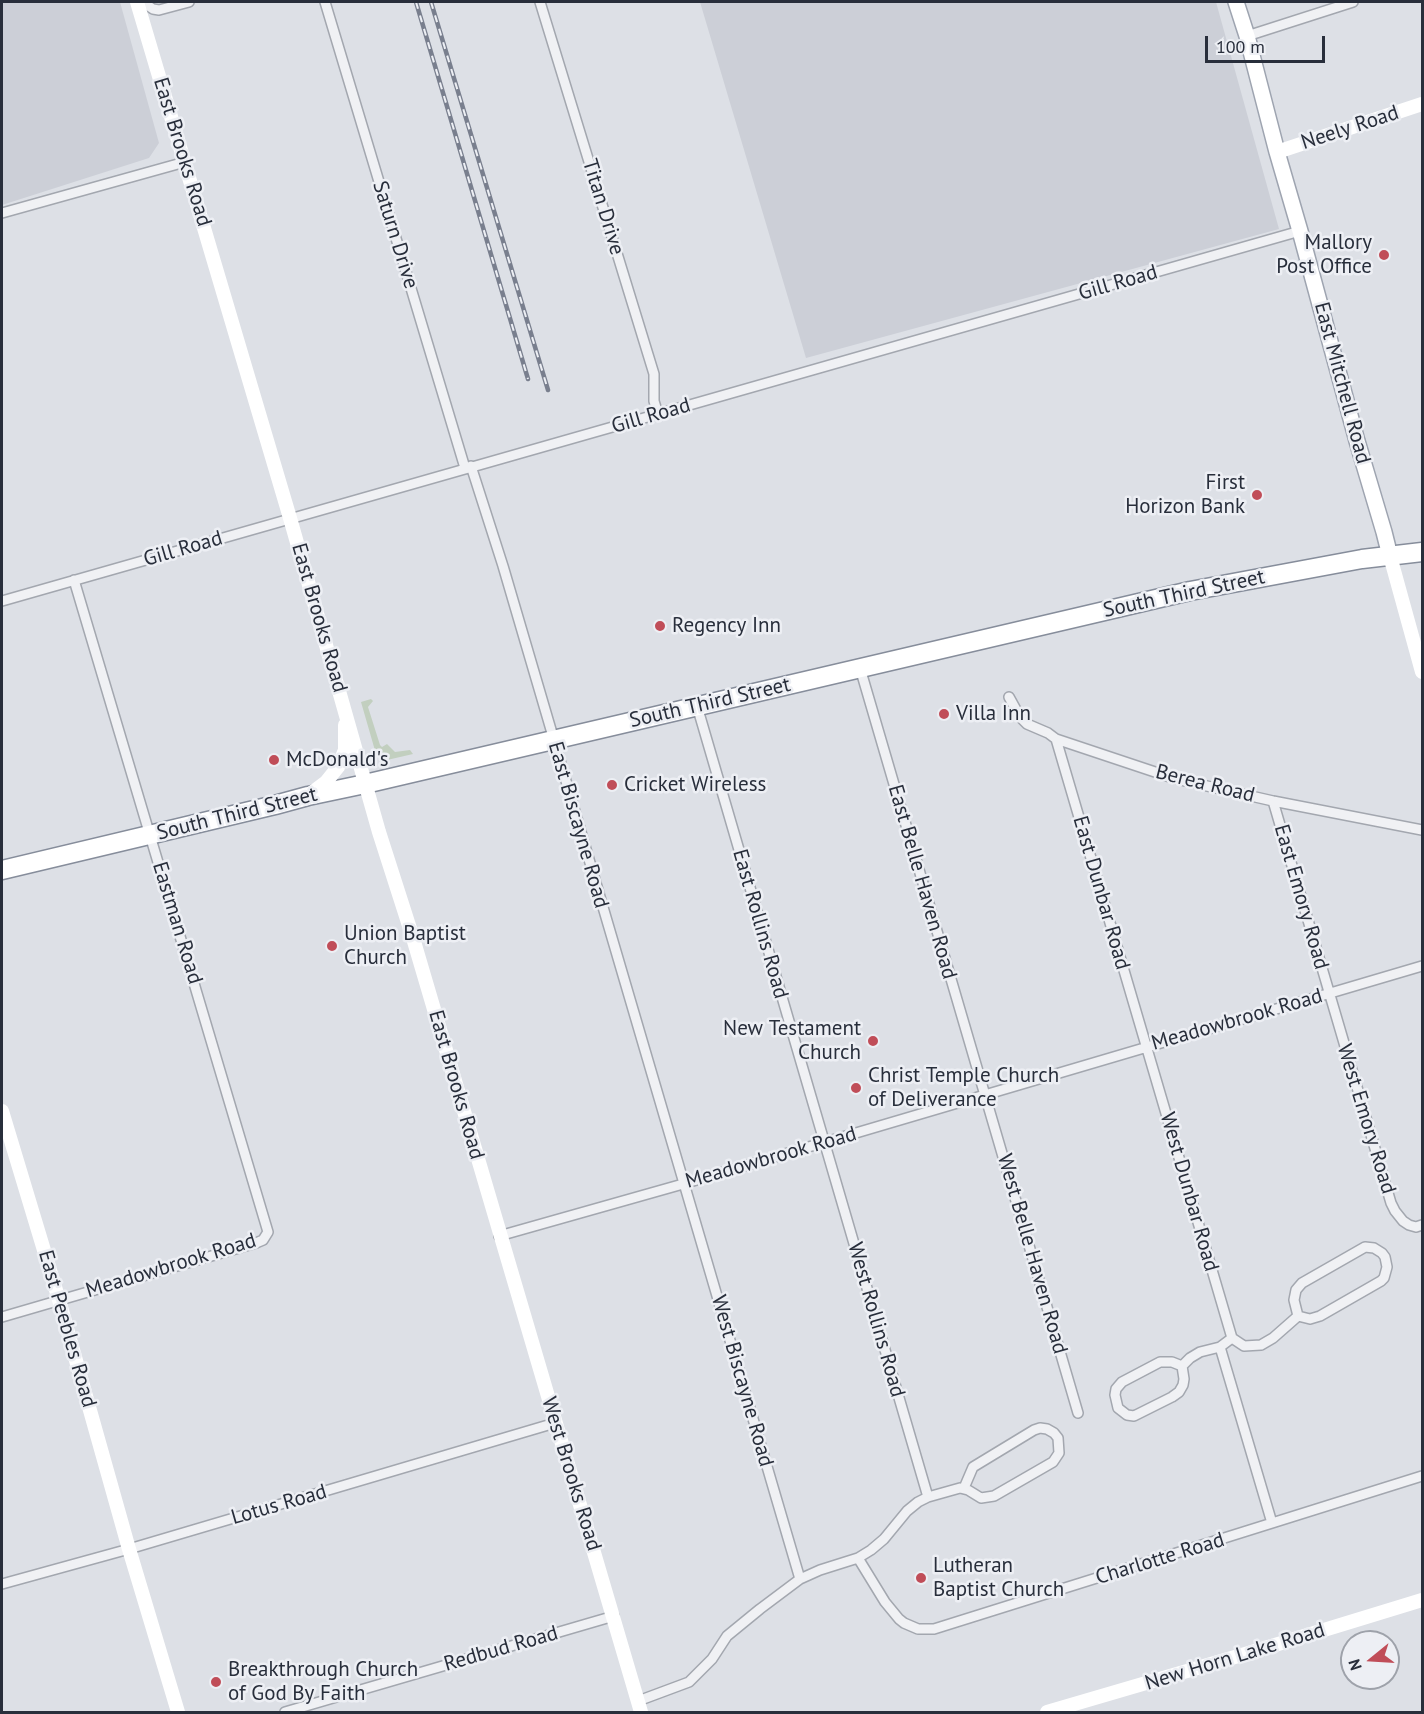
<!DOCTYPE html>
<html>
<head>
<meta charset="utf-8">
<style>
	body { margin:0 }
	#map { position:relative; width:1424px; height:1714px; overflow:hidden; background:#dde0e6; font-family:"PT Sans",sans-serif }
	canvas { display:block }
	.frame { position:absolute; inset:0; border:3px solid #282e3b; pointer-events:none }
	.north { position:absolute; left:1340px; top:1630px; width:60px; height:60px; box-sizing:border-box; background:#edeff4; border:2px solid #9ea2aa; border-radius:50%; rotate:252deg; font-size:16px; font-weight:700; line-height:24px; text-align:center; color:#282e3b }
	.north::after { content:''; display:block; margin:auto; width:21px; height:27px; background:#c04d58; clip-path:polygon(50% 0,100% 100%,50% 72%,0 100%) }
	.scale { position:absolute; left:1205px; top:36px; width:120px; height:27px; box-sizing:border-box; border:3px solid #282e3b; border-top:0; padding-left:8px; font-size:18px; line-height:21px; white-space:nowrap; color:#282e3b; -webkit-text-stroke:4px #edeff4; paint-order:stroke }
</style>
</head>
<body>
<div id="map">
<canvas width="1424" height="1714"></canvas>
<div class="frame"></div>
<div class="north">N</div>
<div class="scale">100 m</div>
</div>
<script>
const context = document.querySelector('canvas').getContext('2d');
context.lineJoin = 'round';
function fillPath(path, color) { context.fillStyle = color; context.fill(path, 'evenodd'); }
const toPath = rows => new Path2D(rows.map(r => 'M' + r).join(''));
function trace(path, color, width, dash) { context.strokeStyle = color; context.lineWidth = width; context.lineCap = dash ? 'butt' : 'round'; context.setLineDash(dash || []); context.stroke(path); }
function write(font, color, halo, rows, align = 'center') {
  context.font = font + ' "PT Sans",sans-serif'; context.lineWidth = 5; context.setLineDash([]); context.textBaseline = 'middle'; context.strokeStyle = halo; context.fillStyle = color; for (const [text, x, y, turn = 0] of rows) {
    context.save(); context.translate(x, y); context.rotate((+turn || 0) * Math.PI / 180); context.textAlign = isNaN(turn) ? turn : align; if (halo) context.strokeText(text, 0, 0); context.fillText(text, 0, 0); context.restore();
  }
}
fillPath(toPath([
	[2,2,120,2,159,143,149,158,2,205],
	[700,2,1216,2,1279,229,806,358]
]), '#cccfd7');
fillPath(toPath([
	[371,699,373,701,368,707,380,745,382,747,387,744,395,752,410,750,413,754,387,760,376,754,361,702]
]), '#c2cfbf');
const street = toPath([
	[325,2,465,468],
	[540,2,654,374,654,401,658,414],
	[147,5,153,9,159,10,189,2],
	[1247,36,1353,2],
	[2,213,185,162],
	[471,466,503,566,800,1579],
	[2,601,1300,231],
	[860,668,1078,1413],
	[1009,697,1020,717,1027,724,1048,733,1056,739,1176,779,1273,801,1422,830],
	[697,706,928,1497],
	[1056,739,1232,1338],
	[1273,801,1391,1203,1395,1211,1403,1221,1409,1225,1416,1227,1422,1225],
	[499,1236,683,1184,1422,966],
	[2,1317,256,1243,263,1240,268,1232,74,580],
	[1220,1347,1272,1523],
	[1182,1366,1172,1362,1160,1362,1122,1382,1116,1389,1115,1395,1118,1408,1127,1415,1134,1416,1172,1397,1179,1392,1183,1385,1184,1379,1182,1366,1190,1358,1200,1352,1220,1347,1232,1338,1244,1346,1261,1345,1273,1338,1298,1316,1310,1319,1320,1316,1381,1281,1384,1278,1387,1267,1385,1257,1382,1253,1374,1248,1365,1247,1302,1283,1296,1290,1294,1300,1298,1316],
	[858,1558,885,1602,899,1619,904,1623,918,1629,934,1629,1422,1476],
	[2,1584,129,1549,555,1423],
	[638,1701,689,1682,712,1659,727,1636,760,1609,800,1579,820,1570,858,1558,871,1550,884,1539,907,1511,918,1502,928,1497,960,1488,968,1490,981,1498,994,1496,1053,1462,1059,1453,1058,1438,1054,1433,1047,1429,1040,1428,1034,1430,973,1467,964,1488],
	[285,1712,614,1616]
]);
const primary = toPath([
	[1236,2,1247,36,1277,152,1300,231,1357,441,1384,532,1390,556]
]);
const highway = toPath([
	[2,870,275,805,308,796,365,784,1190,591,1362,559,1422,552]
]);
trace(street, '#a3a7af', 12);
trace(primary, '#9ea4b0', 18);
trace(highway, '#868d9b', 21);
trace(street, '#f0f1f4', 9);
trace(toPath([
	[137,2,290,518,379,832,413,938,641,1712],
	[1277,152,1422,104],
	[1390,556,1422,672],
	[310,794,326,782,338,767,345,750,345,725],
	[2,1111,59,1300,129,1549,178,1712],
	[1047,1712,1252,1652,1422,1600]
]), '#fff', 14);
trace(primary, '#fff', 15);
trace(highway, '#fff', 18);
const rail = toPath([
	[416,2,528,379],
	[431,2,548,390]
]);
trace(rail, '#797f8e', 4.5);
trace(rail, '#edeff4', 2, [7]);
for (const [x, y, r, color] of [
	[1384,255,6,"#c04d58"],
	[1257,495,6,"#c04d58"],
	[660,626,6,"#c04d58"],
	[944,714,6,"#c04d58"],
	[274,760,6,"#c04d58"],
	[612,785,6,"#c04d58"],
	[332,946,6,"#c04d58"],
	[873,1041,6,"#c04d58"],
	[856,1088,6,"#c04d58"],
	[921,1578,6,"#c04d58"],
	[216,1682,6,"#c04d58"]
]) { const dot = new Path2D(); dot.arc(x, y, r, 0, 2 * Math.PI); context.fillStyle = color; context.fill(dot); trace(dot, '#edeff4', 2); }
write('21px', '#282e3b', '#edeff4', [
	["Neely Road",1350,128,-18],
	["East Brooks Road",182,152,73],
	["Titan Drive",603,207,73],
	["Saturn Drive",395,235,73],
	["Gill Road",1118,283,-16],
	["East Mitchell Road",1342,383,75],
	["Gill Road",651,416,-16],
	["Gill Road",183,549,-16],
	["South Third Street",1184,594,-12],
	["East Brooks Road",319,618,74],
	["South Third Street",710,703,-13],
	["Berea Road",1205,784,14],
	["South Third Street",237,814,-14],
	["East Biscayne Road",578,825,74],
	["East Belle Haven Road",922,882,74],
	["East Dunbar Road",1101,893,74],
	["East Emory Road",1301,897,74],
	["Eastman Road",177,923,73],
	["East Rollins Road",760,924,74],
	["Meadowbrook Road",1237,1020,-16],
	["East Brooks Road",456,1085,74],
	["West Emory Road",1366,1119,73],
	["Meadowbrook Road",771,1158,-16],
	["West Dunbar Road",1189,1192,74],
	["West Belle Haven Road",1032,1254,74],
	["Meadowbrook Road",171,1266,-17],
	["West Rollins Road",876,1320,74],
	["East Peebles Road",67,1329,74],
	["West Biscayne Road",742,1381,74],
	["West Brooks Road",571,1474,73],
	["Lotus Road",279,1505,-16],
	["Charlotte Road",1160,1559,-17],
	["Redbud Road",501,1649,-16],
	["New Horn Lake Road",1235,1657,-17]
]);
write('21px', '#282e3b', '#edeff4', [
	["Mallory",1372,243,"right"],
	["Post Office",1372,267,"right"],
	["First",1245,483,"right"],
	["Horizon Bank",1245,507,"right"],
	["Regency Inn",672,626],
	["Villa Inn",956,714],
	["McDonald's",286,760],
	["Cricket Wireless",624,785],
	["Union Baptist",344,934],
	["Church",344,958],
	["New Testament",861,1029,"right"],
	["Church",861,1053,"right"],
	["Christ Temple Church",868,1076],
	["of Deliverance",868,1100],
	["Lutheran",933,1566],
	["Baptist Church",933,1590],
	["Breakthrough Church",228,1670],
	["of God By Faith",228,1694]
], 'left');
</script>
</body>
</html>
